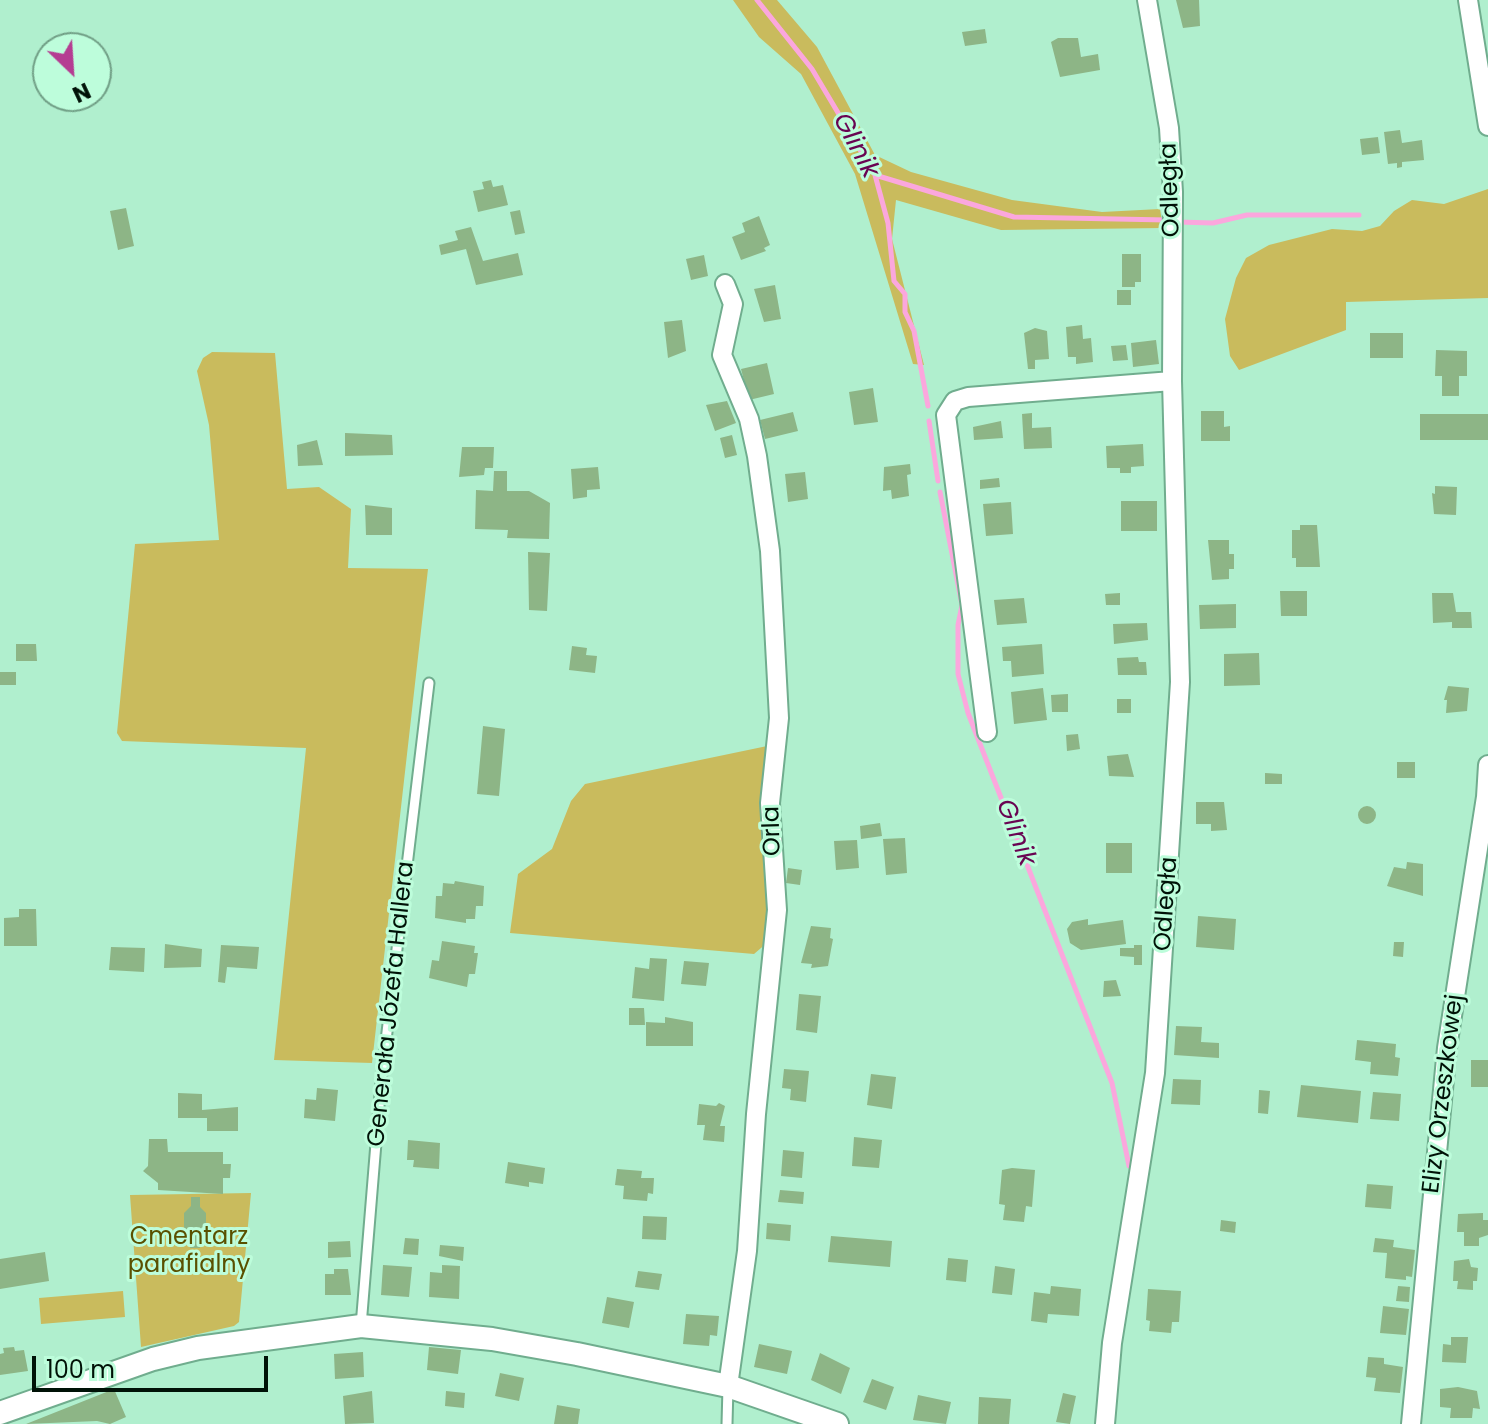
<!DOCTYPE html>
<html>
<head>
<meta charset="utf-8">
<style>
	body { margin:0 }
	#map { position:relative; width:1488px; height:1424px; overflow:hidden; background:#b0efce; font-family:Poppins,sans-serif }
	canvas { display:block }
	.north { position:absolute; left:32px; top:32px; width:80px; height:80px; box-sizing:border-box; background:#bdfddb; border:2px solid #719f86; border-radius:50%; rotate:155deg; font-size:22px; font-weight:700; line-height:32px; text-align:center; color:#001207 }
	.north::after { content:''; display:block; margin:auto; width:28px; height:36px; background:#b53d92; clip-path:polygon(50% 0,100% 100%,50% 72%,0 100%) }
	.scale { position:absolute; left:32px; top:1356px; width:236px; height:36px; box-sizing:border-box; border:4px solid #001207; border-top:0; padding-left:10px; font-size:24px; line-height:28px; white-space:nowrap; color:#001207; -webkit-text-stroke:6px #bdfddb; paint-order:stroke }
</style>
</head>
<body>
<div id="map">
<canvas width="1488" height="1424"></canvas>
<div class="north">N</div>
<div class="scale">100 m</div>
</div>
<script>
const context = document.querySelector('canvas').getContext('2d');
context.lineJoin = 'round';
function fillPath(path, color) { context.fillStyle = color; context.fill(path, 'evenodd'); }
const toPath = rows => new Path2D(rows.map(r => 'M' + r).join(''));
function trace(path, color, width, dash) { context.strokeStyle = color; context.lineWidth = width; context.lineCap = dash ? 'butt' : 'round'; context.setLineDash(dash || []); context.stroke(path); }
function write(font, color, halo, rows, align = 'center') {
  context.font = font + ' Poppins,sans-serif'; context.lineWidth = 6; context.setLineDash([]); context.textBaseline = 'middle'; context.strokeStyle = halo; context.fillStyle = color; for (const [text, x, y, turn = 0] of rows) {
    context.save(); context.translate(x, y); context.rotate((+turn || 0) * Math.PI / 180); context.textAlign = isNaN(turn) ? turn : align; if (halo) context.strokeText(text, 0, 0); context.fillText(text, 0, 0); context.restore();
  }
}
fillPath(toPath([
	[733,0,777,0,817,47,875,155,911,172,1012,200,1102,212,1160,209,1163,228,1001,230,896,200,892,239,924,365,913,364,855,174,801,74,759,37],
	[1488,189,1488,298,1346,302,1346,330,1239,370,1230,356,1225,319,1236,278,1246,258,1269,245,1332,229,1362,231,1380,226,1394,211,1412,200,1444,204],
	[212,352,275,353,287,489,319,487,351,509,348,568,428,569,372,1063,274,1060,306,748,122,741,117,733,135,544,219,540,209,425,197,371,203,358],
	[772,745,768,942,754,954,510,933,518,874,552,849,571,801,585,784],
	[251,1193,239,1322,234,1326,141,1347,130,1195],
	[123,1291,125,1317,41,1324,39,1298]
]), '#c9bb5d');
trace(toPath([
	[757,0,812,69,875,175,888,223,894,281,905,294,905,312,914,331,928,406],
	[875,175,1014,217,1167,220],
	[1178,222,1213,223,1247,215,1359,215],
	[929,421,938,481],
	[940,492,962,605,958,625,958,674,968,713,1112,1083,1129,1166]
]), '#fba7dd', 5);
fillPath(toPath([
	[1176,0,1199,0,1200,26,1183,28],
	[985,29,987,43,965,46,962,32],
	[1058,38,1078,38,1081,57,1098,54,1100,70,1060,77,1051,42],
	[1400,130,1402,143,1422,140,1424,160,1402,162,1402,167,1397,168,1397,163,1388,164,1384,132],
	[1378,137,1380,153,1362,155,1360,139],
	[491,180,493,187,503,185,508,205,478,212,473,191,484,189,482,182],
	[126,208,134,246,118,250,110,211],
	[520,210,525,233,515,235,510,212],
	[759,216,770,245,764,248,766,251,741,260,732,237,745,232,742,223],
	[471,227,483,261,518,253,523,275,476,285,466,249,441,255,439,245,458,240,455,231],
	[1122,254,1141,254,1141,282,1135,282,1135,287,1122,287],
	[704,255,708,276,691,280,686,259],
	[775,285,781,319,764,322,754,289],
	[1117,290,1131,290,1131,305,1117,305],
	[682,320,686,351,668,358,664,322],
	[1082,325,1083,339,1091,338,1093,362,1076,364,1076,357,1068,357,1066,327],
	[1035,328,1047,331,1049,359,1035,360,1035,369,1028,369,1024,333],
	[1370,333,1403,333,1403,358,1370,358],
	[1156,340,1159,364,1133,367,1131,343],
	[1126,345,1128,360,1113,361,1111,346],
	[1436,350,1467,351,1467,376,1459,376,1459,396,1442,396,1442,376,1435,376],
	[767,363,774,394,749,400,741,369],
	[873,388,878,422,854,425,849,392],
	[727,401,736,423,715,431,706,405],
	[1201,411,1224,411,1224,427,1230,426,1230,441,1201,441],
	[793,412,798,431,765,439,760,420],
	[1032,413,1032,428,1051,427,1052,448,1024,449,1022,414],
	[1420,414,1488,414,1488,440,1420,440],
	[1001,421,1003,438,974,440,973,427],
	[345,433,392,435,393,455,345,456],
	[732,435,737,455,725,458,720,438],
	[317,440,323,465,298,466,297,445],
	[1143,444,1144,466,1131,467,1131,473,1120,473,1120,468,1107,468,1106,446],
	[462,447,494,447,493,468,485,468,484,475,459,477],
	[910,464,911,474,907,475,909,496,892,499,891,490,883,491,884,467],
	[598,467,600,489,587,490,587,497,573,499,571,469],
	[494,471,507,471,507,491,529,491,550,503,549,539,507,538,508,530,475,529,476,490,493,491],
	[805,472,808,499,788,502,785,474],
	[999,478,1000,487,980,489,980,480],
	[1435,486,1457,487,1456,515,1434,514,1432,493,1435,494],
	[1121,501,1157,501,1157,531,1121,531],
	[1011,502,1013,534,986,536,983,504],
	[365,505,392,508,392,535,366,535],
	[1300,525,1317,525,1320,567,1296,567,1296,558,1292,558,1292,530,1300,530],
	[1208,540,1229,540,1229,554,1234,554,1234,569,1229,569,1229,579,1212,580],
	[528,552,550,553,547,611,529,610],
	[1280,591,1307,591,1307,616,1281,616],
	[1120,593,1120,605,1106,605,1105,594],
	[1432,593,1453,593,1456,612,1471,612,1472,628,1452,628,1452,622,1433,623],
	[1024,598,1027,623,997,625,994,600],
	[1236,604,1236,628,1200,629,1199,605],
	[1147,623,1148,640,1114,644,1113,624],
	[16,644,36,644,37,661,16,661],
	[1042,644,1044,674,1012,677,1011,661,1003,661,1002,647],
	[572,646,587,648,586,655,597,656,595,673,569,670],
	[1259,653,1260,685,1224,686,1224,654],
	[1138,657,1139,662,1146,662,1147,675,1118,675,1117,658],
	[0,672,16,672,16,685,0,685],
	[1448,686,1469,688,1467,711,1446,713,1447,700,1444,700],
	[1043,688,1047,720,1014,724,1011,692],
	[1068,694,1068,712,1052,712,1051,695],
	[1117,699,1131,699,1131,713,1117,713],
	[483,726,505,729,499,796,477,794],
	[1078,734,1080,749,1067,751,1066,735],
	[1128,754,1134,777,1109,776,1107,756],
	[1397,762,1415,762,1415,778,1397,778],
	[1265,773,1282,774,1282,784,1265,784],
	[1196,802,1224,802,1227,830,1211,831,1211,824,1196,824],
	'1358 815a9 9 0 1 1 18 0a9 9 0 1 1-18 0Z',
	[880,823,882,836,861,839,860,826],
	[905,838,907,873,886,875,883,839],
	[857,840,859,868,836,870,834,841],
	[1106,843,1132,843,1132,873,1106,873],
	[1407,862,1423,864,1423,896,1387,886,1394,867,1406,869],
	[788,868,802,870,800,885,786,883],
	[455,881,484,886,483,906,476,906,475,919,466,919,466,923,435,918,436,896,442,896,443,883,454,884],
	[19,909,36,909,37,946,4,946,4,918,19,917],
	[1198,916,1236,919,1234,950,1196,947],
	[1088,919,1088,925,1123,920,1126,944,1081,950,1070,943,1067,929,1072,922],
	[811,926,831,928,830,938,833,939,828,966,811,968,812,964,801,963],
	[442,941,475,946,474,953,478,953,475,974,469,974,467,987,429,978,432,960,439,961],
	[1394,942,1404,942,1403,957,1393,956],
	[165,944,202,949,201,967,164,968],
	[221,945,259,947,257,969,227,967,225,983,218,982],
	[1134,945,1142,945,1142,965,1134,965,1134,957,1120,956,1120,948,1134,948],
	[111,947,145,948,144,972,109,970],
	[650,958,667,959,664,1001,632,998,635,967,649,969],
	[684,961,709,963,706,986,681,984],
	[1116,980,1121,996,1103,997,1104,981],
	[799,994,821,996,817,1033,796,1030],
	[629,1008,644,1008,645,1025,629,1025],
	[665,1017,693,1022,693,1046,646,1046,646,1022,665,1023],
	[1176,1026,1202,1027,1201,1042,1219,1043,1219,1058,1174,1055],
	[1357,1040,1396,1044,1395,1057,1400,1058,1398,1076,1370,1074,1371,1062,1355,1060],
	[1471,1060,1488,1060,1488,1087,1471,1087],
	[784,1069,809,1071,806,1102,790,1100,791,1089,782,1088],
	[871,1074,896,1077,892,1109,867,1105],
	[1173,1079,1201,1080,1200,1105,1171,1104],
	[1301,1085,1361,1091,1358,1123,1297,1117],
	[317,1088,338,1090,335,1121,304,1118,305,1099,316,1100],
	[1259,1090,1270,1091,1268,1114,1258,1113],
	[1373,1092,1401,1094,1399,1121,1370,1119],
	[178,1093,202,1094,202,1110,238,1107,238,1131,207,1131,207,1118,178,1118],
	[719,1103,725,1106,720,1126,725,1126,724,1142,703,1140,705,1125,697,1125,699,1104,716,1106],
	[854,1137,882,1140,879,1168,852,1166],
	[149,1139,167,1139,168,1152,223,1152,223,1164,231,1164,230,1178,223,1178,223,1194,158,1190,158,1183,143,1171,148,1166],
	[408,1140,440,1143,439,1169,413,1167,414,1160,407,1160],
	[783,1150,804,1152,802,1178,781,1176],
	[508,1162,545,1168,543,1184,529,1182,529,1187,505,1183],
	[1012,1168,1035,1170,1032,1207,1026,1206,1024,1222,1003,1220,1005,1205,999,1204,1002,1170],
	[617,1169,642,1171,641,1178,654,1178,653,1194,648,1193,647,1201,623,1199,624,1186,615,1185],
	[1367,1184,1393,1186,1391,1209,1365,1207],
	[780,1190,804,1192,803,1204,778,1202],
	[191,1197,200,1197,200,1207,206,1213,206,1240,200,1240,200,1248,190,1248,190,1240,184,1240,184,1213,191,1206],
	[1483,1213,1483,1220,1488,1220,1488,1235,1479,1238,1479,1246,1464,1246,1464,1232,1457,1232,1458,1214],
	[643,1216,667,1217,666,1240,642,1239],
	[1221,1220,1236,1222,1235,1233,1220,1231],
	[767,1223,791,1225,790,1241,766,1239],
	[831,1236,892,1241,890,1267,828,1262],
	[405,1238,419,1239,418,1255,403,1254],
	[1375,1238,1394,1240,1393,1247,1415,1250,1412,1277,1406,1276,1406,1280,1385,1278,1387,1253,1373,1252],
	[350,1241,351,1257,328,1258,328,1242],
	[440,1245,464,1247,463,1261,439,1256],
	[45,1252,49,1281,0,1289,0,1259],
	[948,1258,968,1260,966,1282,946,1280],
	[1469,1259,1471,1267,1478,1268,1477,1281,1473,1281,1473,1290,1457,1289,1458,1281,1453,1281,1454,1261],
	[383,1265,412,1267,409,1297,381,1295],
	[442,1265,460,1266,459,1299,429,1297,430,1272,442,1273],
	[995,1266,1015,1269,1012,1295,992,1293],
	[334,1269,348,1269,351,1295,325,1295,325,1274,334,1274],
	[638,1271,662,1274,659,1290,635,1287],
	[1051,1286,1081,1289,1079,1316,1048,1314,1047,1323,1031,1321,1034,1292,1050,1294],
	[1398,1286,1410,1287,1409,1302,1396,1301],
	[1148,1289,1181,1291,1179,1322,1172,1322,1171,1333,1149,1331,1150,1321,1146,1320],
	[607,1297,634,1302,629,1328,602,1323],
	[1383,1306,1409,1309,1406,1335,1380,1333],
	[686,1314,719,1316,717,1336,710,1335,709,1346,683,1344],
	[1451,1337,1468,1337,1466,1363,1442,1362,1443,1344,1451,1345],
	[759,1344,792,1351,787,1374,754,1367],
	[14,1347,15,1351,24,1350,28,1371,0,1375,0,1354,4,1353,3,1348],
	[429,1347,461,1350,458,1374,427,1370],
	[363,1352,364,1377,335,1379,334,1354],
	[820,1353,850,1368,841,1394,811,1380],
	[1368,1357,1384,1358,1384,1364,1403,1367,1400,1393,1374,1391,1376,1378,1366,1377],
	[500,1373,524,1378,519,1401,495,1396],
	[872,1379,894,1387,886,1410,863,1402],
	[1458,1387,1477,1391,1480,1409,1473,1408,1472,1418,1450,1418,1451,1408,1440,1407,1440,1389],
	[114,1389,126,1417,110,1424,97,1421,26,1424],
	[372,1391,374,1423,345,1424,343,1396],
	[446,1391,465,1393,464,1408,445,1406],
	[1063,1393,1076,1396,1070,1424,1056,1422],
	[918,1395,951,1402,946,1424,913,1420],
	[979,1397,1011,1399,1009,1424,978,1424],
	[557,1405,580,1409,578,1424,554,1424]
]), '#8db586');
const service = toPath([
	[361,1326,381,1082,429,683],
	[727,1424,728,1387]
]);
const minor = toPath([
	[1468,0,1488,126],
	[725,284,733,304,722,355,749,419,757,456,770,551,779,718,770,803,777,910,756,1114,747,1251,728,1386],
	[987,732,946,415,955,401,968,397,1172,381],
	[1105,1424,1112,1343,1155,1073,1180,682,1172,381,1173,192,1169,128,1147,0],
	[1411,1424,1447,1048,1486,797,1488,765]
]);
const tertiary = toPath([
	[0,1413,153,1359,198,1348,361,1326,492,1339,577,1354,728,1386,837,1424]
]);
trace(service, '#70ad8e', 13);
trace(minor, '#70ad8e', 22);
trace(tertiary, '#70ad8e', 26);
trace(service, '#fff', 9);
trace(minor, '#fff', 18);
trace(tertiary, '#fff', 22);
write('24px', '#001207', '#bdfddb', [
	["Odległa",1171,190,-92],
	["Orla",773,831,-92],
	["Odległa",1167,904,-86],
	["Generała Józefa Hallera",392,1004,-84],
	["Elizy Orzeszkowej",1444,1094,-83]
]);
write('24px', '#5a5000', '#bdfddb', [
	["Cmentarz",189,1238],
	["parafialny",189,1266]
]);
write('italic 26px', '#690452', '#bdfddb', [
	["Glinik",855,146,62],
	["Glinik",1015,833,69]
]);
</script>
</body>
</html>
